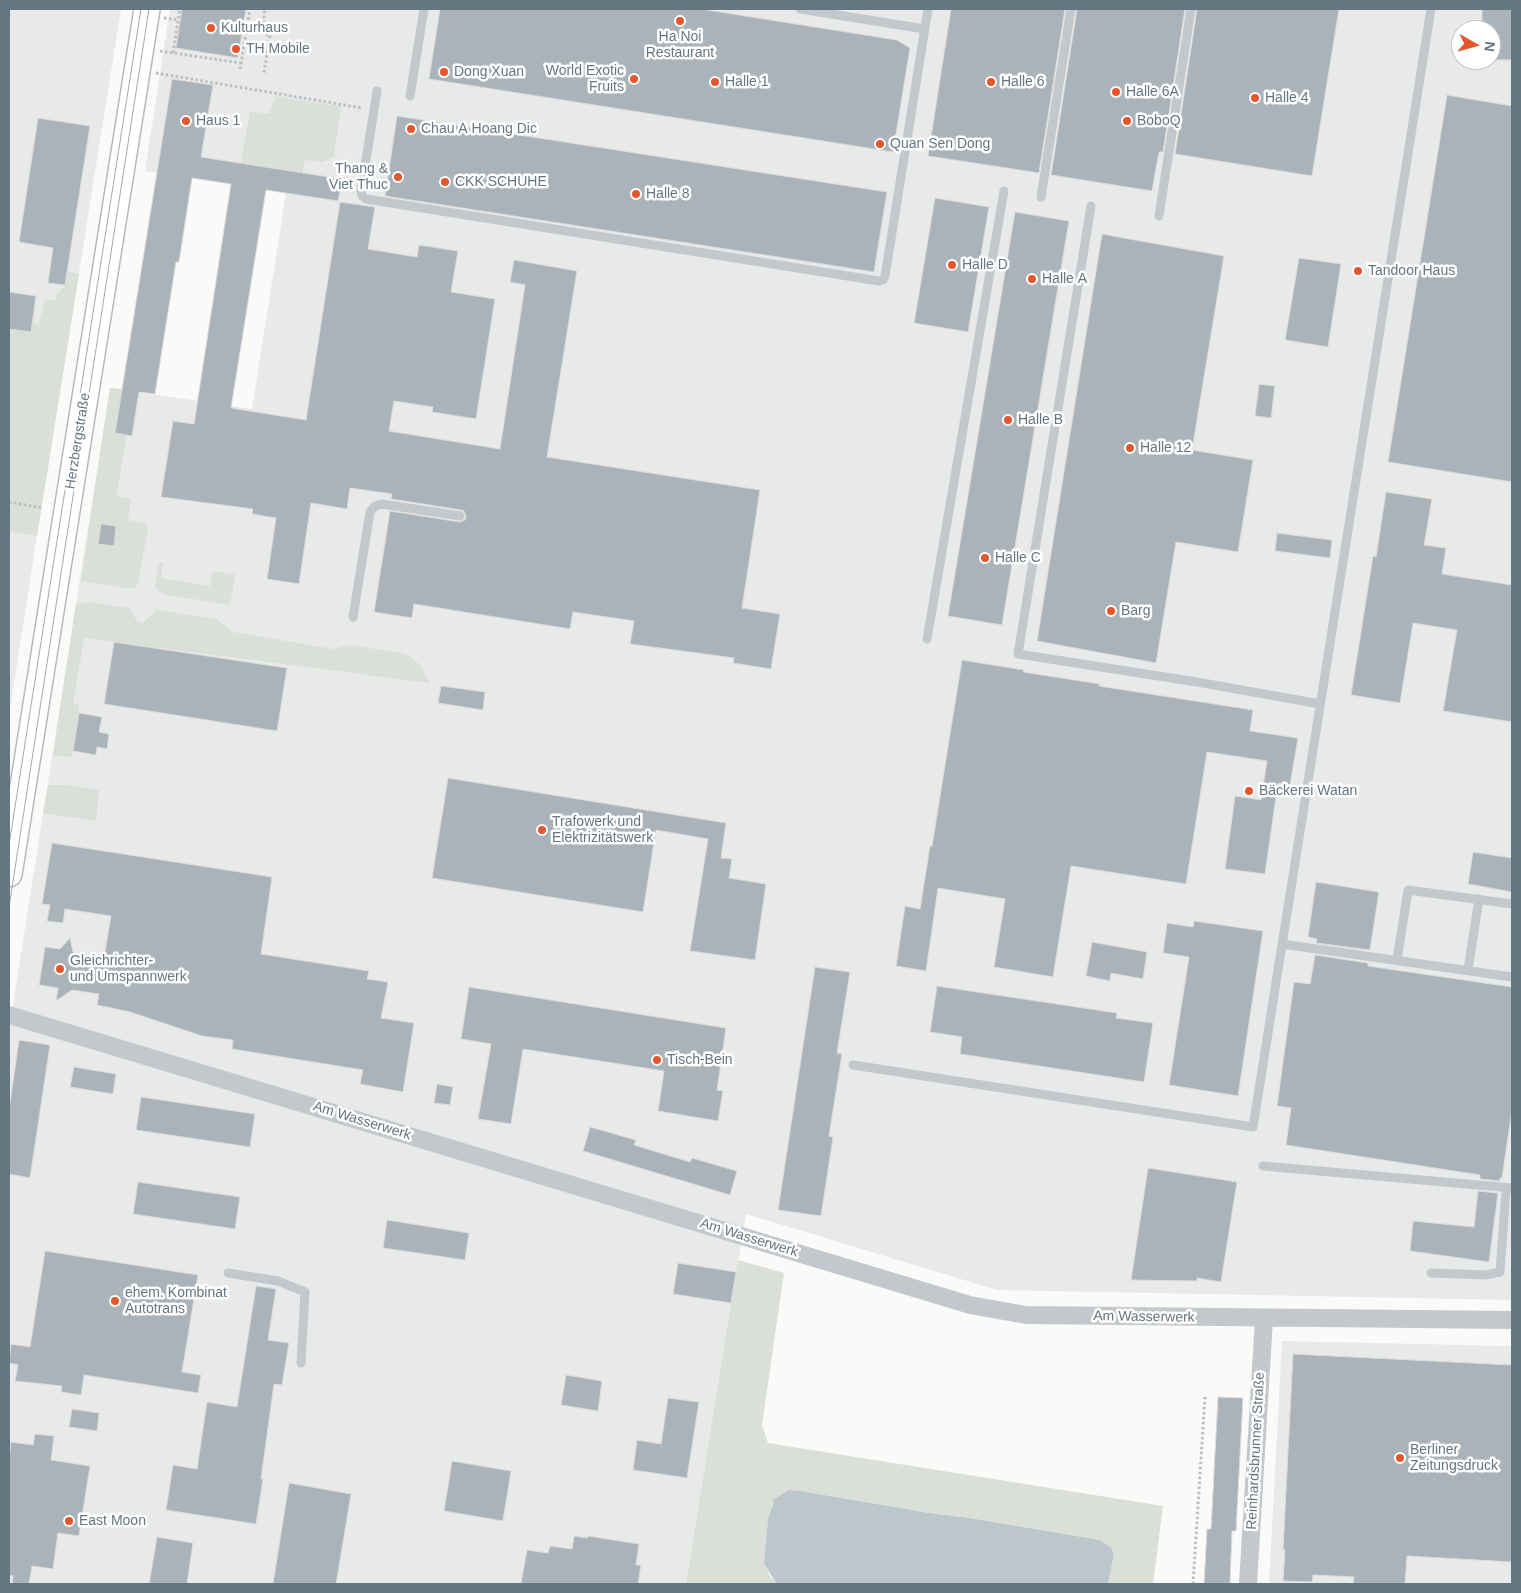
<!DOCTYPE html>
<html>
<head>
<meta charset="utf-8">
<style>
	body { margin:0 }
	#map { position:relative; width:1521px; height:1593px; overflow:hidden; background:#fafaf8; font-family:Arial,sans-serif }
	canvas { display:block }
	.frame { position:absolute; inset:0; border:10px solid #657683; pointer-events:none }
	.north { position:absolute; left:1451px; top:20px; width:50px; height:50px; box-sizing:border-box; background:#fff; border:1px solid #c1c8cd; border-radius:50%; rotate:97deg; font-size:14px; font-weight:700; line-height:20px; text-align:center; color:#657683 }
	.north::after { content:''; display:block; margin:auto; width:18px; height:22px; background:#e4572e; clip-path:polygon(50% 0,100% 100%,50% 72%,0 100%) }
</style>
</head>
<body>
<div id="map">
<canvas width="1521" height="1593"></canvas>
<div class="frame"></div>
<div class="north">N</div>
</div>
<script>
const context = document.querySelector('canvas').getContext('2d');
context.lineJoin = 'round';
function fillPath(path, color) { context.fillStyle = color; context.fill(path, 'evenodd'); }
const toPath = rows => new Path2D(rows.map(r => 'M' + r).join(''));
function trace(path, color, width, dash) { context.strokeStyle = color; context.lineWidth = width; context.lineCap = dash ? 'butt' : 'round'; context.setLineDash(dash || []); context.stroke(path); }
function write(font, color, halo, rows, align = 'center') {
  context.font = font + ' Arial,sans-serif'; context.lineWidth = 5; context.setLineDash([]); context.textBaseline = 'middle'; context.strokeStyle = halo; context.fillStyle = color; for (const [text, x, y, turn = 0] of rows) {
    context.save(); context.translate(x, y); context.rotate((+turn || 0) * Math.PI / 180); context.textAlign = isNaN(turn) ? turn : align; if (halo) context.strokeText(text, 0, 0); context.fillText(text, 0, 0); context.restore();
  }
}
fillPath(toPath([
	[9,9,121,9,44,493,9,487],
	[170,9,1512,9,1512,1300,997,1290,746,1214,686,1584,9,1584,9,1030,110,388,252,409,286,193,145,171],
	[1461,30,1491,30,1491,60,1461,60],
	[9,531,37,536,9,716],
	[1282,1341,1512,1346,1512,1584,1269,1584]
]), '#e8e9e9');
fillPath(toPath([
	[276,97,341,106,334,156,324,162,305,160,302,173,241,163,250,111,269,114],
	[67,271,79,274,37,536,9,531,9,329,31,332,32,323,39,324,45,299,56,301,56,296,65,285],
	[110,388,122,389,127,435,116,496,131,499,128,520,145,523,147,525,148,530,138,584,134,589,81,581],
	[159,562,163,562,161,578,210,586,212,571,235,575,230,605,162,594,155,587],
	[90,602,129,608,137,621,142,623,157,610,217,619,233,632,333,649,350,645,406,654,420,665,430,683,84,638,73,704,79,705,72,757,53,755,76,604],
	[48,785,68,785,99,790,96,821,43,813],
	[738,1260,784,1273,762,1425,768,1443,1163,1506,1153,1584,1108,1584,1114,1554,1100,1540,970,1518,929,1513,801,1491,789,1490,774,1503,768,1518,764,1564,770,1576,778,1584,686,1584]
]), '#dadfd7');
fillPath(toPath([
	[789,1490,801,1491,929,1513,970,1518,1100,1540,1111,1548,1114,1554,1108,1584,777,1584,764,1564,768,1518,774,1503,773,1500]
]), '#bbc7cb');
const building = toPath([
	[182,9,246,9,238,58,176,48,182,9],
	[440,9,701,9,897,40,910,48,893,152,429,79,440,9],
	[951,9,1065,9,1039,173,928,156,951,9],
	[1077,9,1185,9,1163,152,1159,152,1152,191,1051,175,1077,9],
	[1197,9,1339,9,1312,176,1175,154,1197,9],
	[1482,9,1512,9,1512,60,1491,60,1491,30,1482,30,1482,9],
	[172,79,213,85,201,157,342,179,338,201,266,190,231,408,306,420,340,202,375,207,368,249,417,257,419,245,458,251,451,292,495,299,476,419,432,412,433,407,394,401,389,431,500,449,525,285,510,282,514,260,577,271,547,457,760,490,742,608,780,614,771,669,733,663,734,658,630,644,634,621,573,612,570,629,414,604,412,618,374,612,390,511,460,522,465,520,466,516,464,511,461,510,391,499,392,494,350,488,347,509,311,503,299,584,267,579,276,518,252,514,253,509,161,497,173,421,194,424,231,184,192,178,179,262,176,262,155,394,139,392,132,436,115,433,172,79],
	[1447,95,1512,106,1512,482,1388,462,1447,95],
	[397,116,887,192,874,272,385,196,397,116],
	[38,118,90,126,65,285,48,283,53,248,19,242,38,118],
	[935,198,989,207,968,332,914,323,935,198],
	[1015,212,1069,221,1002,625,948,616,1015,212],
	[1102,234,1224,256,1192,450,1253,460,1238,552,1176,542,1156,663,1037,641,1102,234],
	[1299,258,1341,264,1328,347,1285,340,1299,258],
	[9,292,36,296,31,332,9,329,9,292],
	[1259,384,1275,386,1271,418,1255,416,1259,384],
	[1386,492,1432,499,1424,545,1446,548,1442,574,1512,585,1512,722,1443,711,1457,630,1413,623,1400,703,1351,695,1373,556,1376,557,1386,492],
	[101,524,116,526,114,546,98,544,101,524],
	[1277,533,1332,540,1330,558,1275,551,1277,533],
	[114,642,287,668,277,731,104,704,114,642],
	[962,660,1024,670,1023,672,1100,684,1099,686,1253,710,1250,731,1298,738,1290,785,1278,783,1265,874,1225,869,1235,796,1261,800,1267,761,1207,752,1186,884,1071,866,1053,977,994,967,1005,899,938,888,926,971,896,966,905,906,920,909,930,846,932,846,962,660],
	[441,686,485,692,483,710,438,703,441,686],
	[79,713,102,717,99,732,109,734,107,749,97,747,96,755,73,751,79,713],
	[448,778,726,823,721,858,732,859,729,878,766,884,755,960,690,951,708,839,656,830,643,912,432,878,448,778],
	[52,843,272,877,261,954,369,971,367,979,388,982,381,1018,414,1023,403,1092,360,1084,363,1070,232,1049,233,1040,202,1036,130,1012,97,1005,99,994,72,990,56,1001,58,988,39,985,45,947,60,949,70,938,73,952,104,957,111,916,65,909,63,923,47,921,50,905,42,904,52,843],
	[1473,852,1512,858,1512,892,1468,884,1473,852],
	[1316,882,1379,892,1370,950,1316,943,1317,939,1308,937,1316,882],
	[1194,921,1263,931,1238,1096,1169,1085,1189,957,1163,953,1167,923,1193,927,1194,921],
	[1092,942,1147,952,1143,979,1111,973,1110,981,1086,976,1092,942],
	[1315,955,1368,963,1368,966,1512,987,1512,1110,1502,1178,1500,1178,1500,1181,1480,1179,1480,1175,1286,1145,1291,1108,1277,1106,1294,982,1310,984,1315,955],
	[815,967,850,972,837,1053,842,1054,829,1136,833,1137,821,1216,778,1210,815,967],
	[937,986,1117,1013,1116,1018,1153,1023,1144,1082,960,1054,962,1037,930,1032,937,986],
	[469,987,726,1028,717,1090,723,1091,718,1121,658,1111,664,1071,523,1049,511,1124,478,1119,491,1044,461,1039,469,987],
	[19,1040,50,1045,30,1178,9,1174,9,1110,19,1040],
	[74,1067,116,1074,113,1094,70,1087,74,1067],
	[437,1084,453,1087,450,1105,434,1103,437,1084],
	[141,1097,255,1114,250,1147,136,1130,141,1097],
	[590,1127,636,1140,634,1145,690,1162,692,1158,737,1171,730,1195,583,1151,590,1127],
	[1148,1168,1237,1182,1221,1282,1197,1278,1197,1281,1131,1280,1148,1168],
	[138,1182,240,1197,235,1229,133,1214,138,1182],
	[1478,1191,1498,1193,1489,1262,1410,1251,1413,1221,1474,1227,1478,1191],
	[387,1220,469,1233,465,1260,383,1248,387,1220],
	[45,1251,198,1275,182,1372,201,1375,198,1393,84,1375,81,1395,61,1392,62,1386,15,1381,18,1365,9,1363,11,1344,30,1347,45,1251],
	[678,1263,736,1272,731,1303,673,1294,678,1263],
	[256,1286,276,1289,268,1340,289,1343,282,1385,274,1384,261,1479,263,1479,256,1524,166,1510,173,1465,197,1469,207,1402,237,1407,256,1286],
	[1293,1354,1512,1365,1512,1562,1407,1556,1405,1584,1353,1584,1354,1577,1313,1575,1312,1582,1283,1581,1285,1550,1283,1550,1293,1354],
	[566,1375,602,1381,598,1411,561,1405,566,1375],
	[1218,1397,1243,1398,1236,1531,1232,1531,1230,1584,1204,1584,1207,1529,1211,1529,1218,1397],
	[668,1398,699,1402,687,1478,633,1470,637,1440,661,1444,668,1398],
	[72,1409,99,1413,97,1431,69,1427,72,1409],
	[35,1434,54,1436,51,1460,90,1466,79,1536,58,1533,53,1569,32,1566,29,1584,12,1584,13,1576,9,1575,9,1460,11,1442,33,1445,35,1434],
	[452,1461,511,1471,503,1521,444,1511,452,1461],
	[289,1483,351,1494,336,1584,273,1584,289,1483],
	[574,1536,587,1538,588,1536,639,1544,636,1565,641,1565,638,1584,532,1584,521,1583,527,1550,548,1553,550,1546,572,1549,574,1536],
	[157,1537,193,1543,187,1584,149,1584,157,1537]
]);
fillPath(building, '#aab3b9');
trace(building, '#dcdcda', 1);
const secondary = toPath([
	[9,874,147,9]
]);
trace(secondary, '#b3babf', 28);
trace(toPath([
	[164,18,178,20],
	[246,30,270,35,264,73],
	[262,33,265,9],
	[160,51,241,63],
	[173,53,180,9],
	[240,69,250,9],
	[156,73,362,108],
	[9,502,42,508],
	[1193,1584,1205,1396]
]), '#bbbfc2', 3, [2.5, 2.5]);
trace(toPath([
	[800,9,925,29],
	[377,91,361,191,362,196,366,199,879,281,883,280,885,276,928,9],
	[410,96,424,9],
	[1041,197,1071,9],
	[1091,206,1018,654,1197,682,1320,704],
	[1159,216,1191,9],
	[353,617,370,512,375,506,382,504,460,516],
	[927,639,1004,191],
	[1282,944,1512,977],
	[1397,960,1408,890,1512,904],
	[1468,970,1479,899],
	[853,1065,1253,1127,1431,9],
	[1263,1166,1512,1188],
	[228,1273,278,1281,305,1292,301,1363],
	[1431,1273,1486,1275,1500,1272,1506,1189]
]), '#c3c8cc', 9);
trace(toPath([
	[9,1015,970,1305,1026,1315,1512,1320],
	[1248,1584,1264,1319]
]), '#c3c8cc', 18);
trace(secondary, '#fff', 25);
trace(toPath([
	[9,845,141,9],
	[9,907,149,9]
]), '#a2aab0', 1);
for (const [x, y, r, color] of [
	[680,21,5,"#e4572e"],
	[211,28,5,"#e4572e"],
	[236,49,5,"#e4572e"],
	[444,72,5,"#e4572e"],
	[634,79,5,"#e4572e"],
	[715,82,5,"#e4572e"],
	[991,82,5,"#e4572e"],
	[1116,92,5,"#e4572e"],
	[1255,98,5,"#e4572e"],
	[186,121,5,"#e4572e"],
	[1127,121,5,"#e4572e"],
	[411,129,5,"#e4572e"],
	[880,144,5,"#e4572e"],
	[398,177,5,"#e4572e"],
	[445,182,5,"#e4572e"],
	[636,194,5,"#e4572e"],
	[952,265,5,"#e4572e"],
	[1358,271,5,"#e4572e"],
	[1032,279,5,"#e4572e"],
	[1008,420,5,"#e4572e"],
	[1130,448,5,"#e4572e"],
	[985,558,5,"#e4572e"],
	[1111,611,5,"#e4572e"],
	[1249,791,5,"#e4572e"],
	[542,830,5,"#e4572e"],
	[60,969,5,"#e4572e"],
	[657,1060,5,"#e4572e"],
	[115,1301,5,"#e4572e"],
	[1400,1458,5,"#e4572e"],
	[69,1521,5,"#e4572e"]
]) { const dot = new Path2D(); dot.arc(x, y, r, 0, 2 * Math.PI); context.fillStyle = color; context.fill(dot); trace(dot, '#fff', 2); }
write('14px', '#657683', '#fff', [
	["Kulturhaus",221,28],
	["Ha Noi",680,37,"center"],
	["Restaurant",680,53,"center"],
	["TH Mobile",246,49],
	["World Exotic",624,71,"right"],
	["Fruits",624,87,"right"],
	["Dong Xuan",454,72],
	["Halle 1",725,82],
	["Halle 6",1001,82],
	["Halle 6A",1126,92],
	["Halle 4",1265,98],
	["Haus 1",196,121],
	["BoboQ",1137,121],
	["Chau A Hoang Dic",421,129],
	["Quan Sen Dong",890,144],
	["Thang &",388,169,"right"],
	["Viet Thuc",388,185,"right"],
	["CKK SCHUHE",455,182],
	["Halle 8",646,194],
	["Halle D",962,265],
	["Tandoor Haus",1368,271],
	["Halle A",1042,279],
	["Halle B",1018,420],
	["Halle 12",1140,448],
	["Halle C",995,558],
	["Barg",1121,611],
	["Bäckerei Watan",1259,791],
	["Trafowerk und",552,822],
	["Elektrizitätswerk",552,838],
	["Gleichrichter-",70,961],
	["und Umspannwerk",70,977],
	["Tisch-Bein",667,1060],
	["ehem. Kombinat",125,1293],
	["Autotrans",125,1309],
	["Berliner",1410,1450],
	["Zeitungsdruck",1410,1466],
	["East Moon",79,1521]
], 'left');
write('14px', '#657683', '#fff', [
	["Herzbergstraße",78,441,-81],
	["Am Wasserwerk",362,1121,17],
	["Am Wasserwerk",749,1238,17],
	["Am Wasserwerk",1144,1317,1],
	["Reinhardsbrunner Straße",1256,1451,-87]
]);
</script>
</body>
</html>
